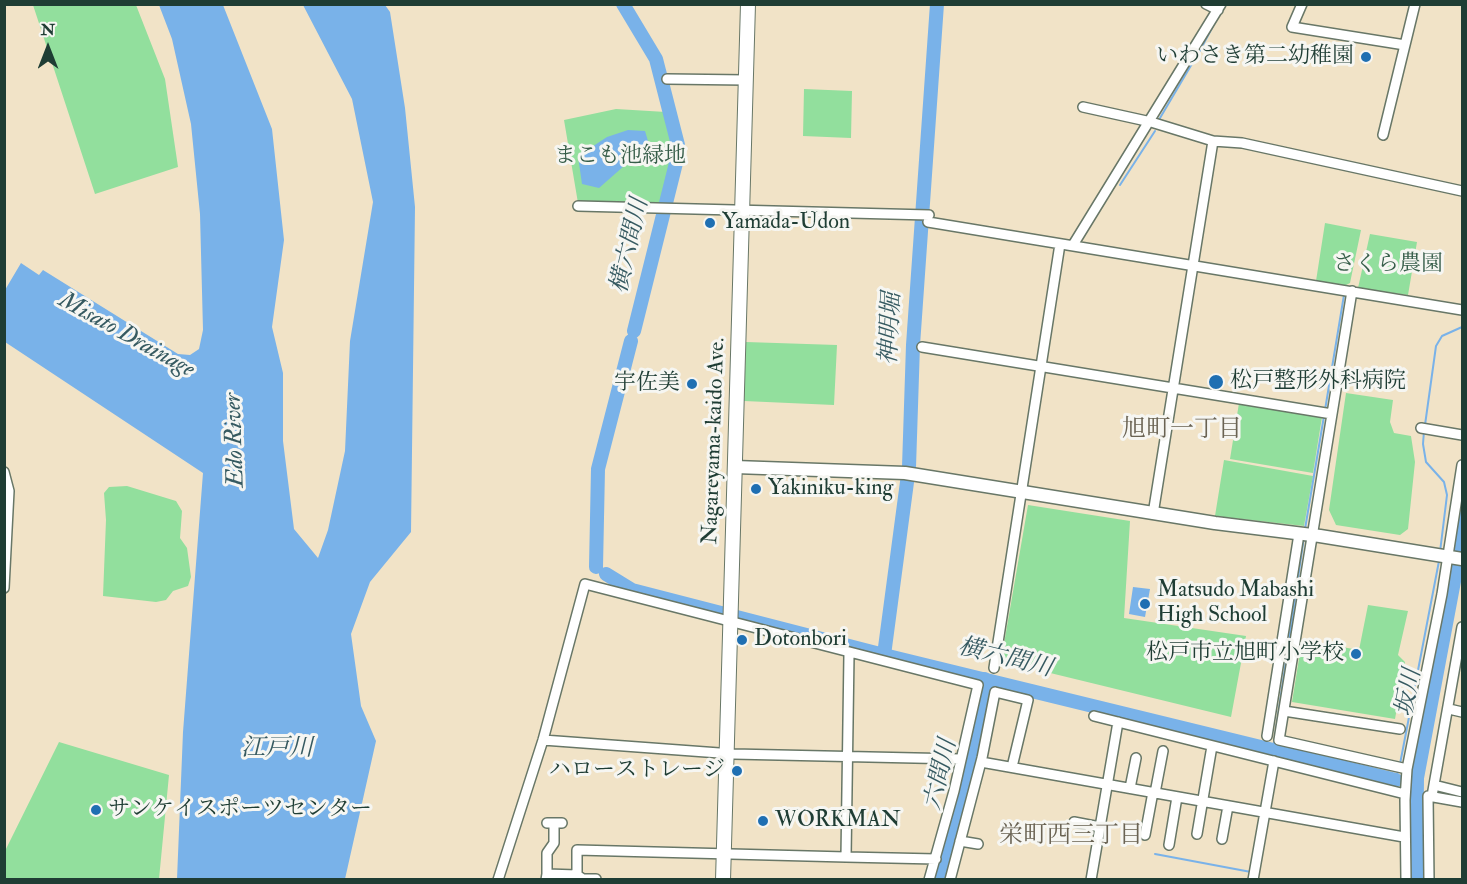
<!DOCTYPE html>
<html>
<head>
<meta charset="utf-8">
<style>
	body { margin:0 }
	#map { position:relative; width:1467px; height:884px; overflow:hidden; background:#f1e3c7; font-family:"IM FELL Double Pica",serif }
	canvas { display:block }
	.frame { position:absolute; inset:0; border:6px solid #1f3d34; pointer-events:none }
	.north { position:absolute; left:18px; top:18px; width:60px; height:60px; -webkit-text-stroke:4px #f6f6f2; paint-order:stroke; rotate:0deg; font-size:16px; font-weight:700; line-height:24px; text-align:center; color:#1f3d34 }
	.north::after { content:''; display:block; margin:auto; width:21px; height:27px; background:#1f3d34; clip-path:polygon(50% 0,100% 100%,50% 72%,0 100%) }
</style>
</head>
<body>
<div id="map">
<canvas width="1467" height="884"></canvas>
<div class="frame"></div>
<div class="north">N</div>
</div>
<script>
const context = document.querySelector('canvas').getContext('2d');
context.lineJoin = 'round';
function fillPath(path, color) { context.fillStyle = color; context.fill(path, 'evenodd'); }
const toPath = rows => new Path2D(rows.map(r => 'M' + r).join(''));
function trace(path, color, width, dash) { context.strokeStyle = color; context.lineWidth = width; context.lineCap = dash ? 'butt' : 'round'; context.setLineDash(dash || []); context.stroke(path); }
function write(font, color, halo, rows, align = 'center') {
  context.font = font + ' "IM FELL Double Pica","Noto Serif JP",serif'; context.lineWidth = 6; context.setLineDash([]); context.textBaseline = 'middle'; context.strokeStyle = halo; context.fillStyle = color; for (const [text, x, y, turn = 0] of rows) {
    context.save(); context.translate(x, y); context.rotate((+turn || 0) * Math.PI / 180); context.textAlign = isNaN(turn) ? turn : align; if (halo) context.strokeText(text, 0, 0); context.fillText(text, 0, 0); context.restore();
  }
}
fillPath(toPath([
	[33,5,136,5,165,79,178,167,95,194],
	[804,89,852,91,851,138,803,136],
	[616,109,666,112,674,137,676,157,663,205,578,203,564,120],
	[1325,223,1361,230,1350,283,1344,286,1316,281],
	[1370,234,1417,242,1408,295,1358,288],
	[746,342,837,345,834,405,744,401],
	[1346,393,1393,400,1390,422,1394,433,1411,436,1415,462,1408,529,1400,535,1336,525,1329,510],
	[1239,403,1322,417,1313,473,1230,459],
	[1224,460,1313,476,1304,526,1215,516],
	[127,486,176,501,182,511,180,538,187,548,191,577,188,586,173,591,166,600,156,602,103,596,106,520,104,493,109,487],
	[1028,505,1130,521,1124,618,1246,636,1231,717,1001,661],
	[1368,605,1408,611,1398,655,1405,662,1395,719,1292,702,1302,640,1359,650],
	[59,742,169,775,159,879,5,879,5,851]
]), '#92df9d');
fillPath(toPath([
	[159,5,223,5,272,129,284,240,272,327,283,373,283,441,294,529,318,558,328,530,345,451,350,341,373,202,352,99,303,5,385,5,390,12,405,108,415,207,411,532,370,582,351,634,361,706,376,741,345,879,177,879,183,732,203,473,5,342,5,290,21,263,39,275,43,270,178,354,190,355,199,349,203,330,200,214,191,124,172,39],
	[628,130,645,131,648,141,641,151,599,188,582,184,578,156,607,137],
	[1133,587,1150,589,1145,617,1129,614]
]), '#79b2e9');
trace(toPath([
	[1197,56,1220,13],
	[1160,118,1193,62],
	[1120,185,1155,131],
	[1325,410,1344,295],
	[1425,425,1436,346,1442,336,1462,327],
	[1424,431,1423,444,1426,462,1444,482,1447,495,1440,552],
	[1305,529,1324,416],
	[1273,750,1304,537],
	[1400,764,1439,561],
	[1396,780,1398,770],
	[1155,854,1251,872]
]), '#79b2e9', 2);
trace(toPath([
	[623,4,656,59,678,145,677,159,634,331],
	[596,567,598,469,631,341],
	[606,574,632,590,884,655,1396,780],
	[884,655,909,467,913,345,937,4],
	[938,880,964,788,985,679],
	[1416,880,1417,778,1455,576,1462,516]
]), '#79b2e9', 14);
const street = toPath([
	[1206,4,1218,10],
	[1302,4,1292,27,1405,45],
	[667,79,746,80],
	[1083,107,1151,122,1213,141,1242,143,1462,191],
	[1383,135,1415,4],
	[578,206,929,215],
	[928,222,1462,310],
	[1073,245,1221,4],
	[1352,291,1279,740,1407,769],
	[922,347,1332,414],
	[1421,428,1462,435],
	[4,472,9,491,4,588],
	[1153,514,1213,141],
	[994,668,1060,244],
	[1449,709,1462,712],
	[1284,711,1400,729],
	[1094,716,1405,794],
	[1267,736,1299,534],
	[543,740,733,754,960,759],
	[981,762,1404,837],
	[1434,785,1462,792],
	[1130,788,1136,758],
	[1155,793,1163,751],
	[1432,796,1462,627],
	[1074,822,1100,827],
	[547,823,562,823],
	[1197,834,1212,746],
	[1145,835,1153,792],
	[1222,839,1228,806],
	[960,841,978,844],
	[1169,845,1177,797],
	[846,857,936,859],
	[547,874,547,853,554,843,554,823],
	[577,875,583,879,596,879],
	[498,880,543,740,585,584,978,685,954,791,929,880],
	[546,880,547,874,577,875,577,850,846,857,849,654],
	[950,880,982,758,995,692,1028,700,1012,767],
	[1091,880,1118,722],
	[1253,880,1274,761],
	[1406,880,1405,800,1407,769,1442,594,1462,465],
	[1429,880,1428,796,1462,802]
]);
const secondary = toPath([
	[735,467,905,473,1215,523,1320,536,1462,559]
]);
const primary = toPath([
	[723,880,748,4]
]);
trace(street, '#687767', 12);
trace(secondary, '#687767', 15);
trace(primary, '#687767', 16);
trace(street, '#fff', 9);
trace(secondary, '#fff', 12);
trace(primary, '#fff', 14);
for (const [x, y, r, color] of [
	[1366,57,6,"#1f6fb2"],
	[710,223,6,"#1f6fb2"],
	[1216,382,8,"#1f6fb2"],
	[692,384,6,"#1f6fb2"],
	[756,489,6,"#1f6fb2"],
	[1145,604,6,"#1f6fb2"],
	[742,640,6,"#1f6fb2"],
	[1356,654,6,"#1f6fb2"],
	[737,771,6,"#1f6fb2"],
	[96,810,6,"#1f6fb2"],
	[763,821,6,"#1f6fb2"]
]) { const dot = new Path2D(); dot.arc(x, y, r, 0, 2 * Math.PI); context.fillStyle = color; context.fill(dot); trace(dot, '#f6f6f2', 2); }
write('22px', '#1f3d34', '#f6f6f2', [
	["いわさき第二幼稚園",1354,57,"right"],
	["Yamada-Udon",722,223],
	["松戸整形外科病院",1230,382],
	["宇佐美",680,384,"right"],
	["Yakiniku-king",768,489],
	["Matsudo Mabashi",1157,591],
	["High School",1157,616],
	["Dotonbori",754,640],
	["松戸市立旭町小学校",1344,654,"right"],
	["ハローストレージ",725,771,"right"],
	["サンケイスポーツセンター",108,810],
	["WORKMAN",775,821]
], 'left');
write('22px', '#365d49', '#f6f6f2', [
	["まこも池緑地",620,157],
	["さくら農園",1388,265]
]);
write('22px', '#1f3d34', '#f6f6f2', [
	["Nagareyama-kaido Ave.",715,441,-88]
]);
write('italic 24px', '#365a61', '#f6f6f2', [
	["横六間川",631,246,-77],
	["神明堀",892,329,-87],
	["Misato Drainage",126,336,29],
	["Edo River",236,440,-92],
	["横六間川",1005,659,14],
	["坂川",1410,693,-79],
	["江戸川",277,750],
	["六間川",942,775,-77]
]);
write('24px', '#6a6353', '#f6f6f2', [
	["旭町一丁目",1182,431],
	["栄町西三丁目",1071,837]
]);
</script>
</body>
</html>
